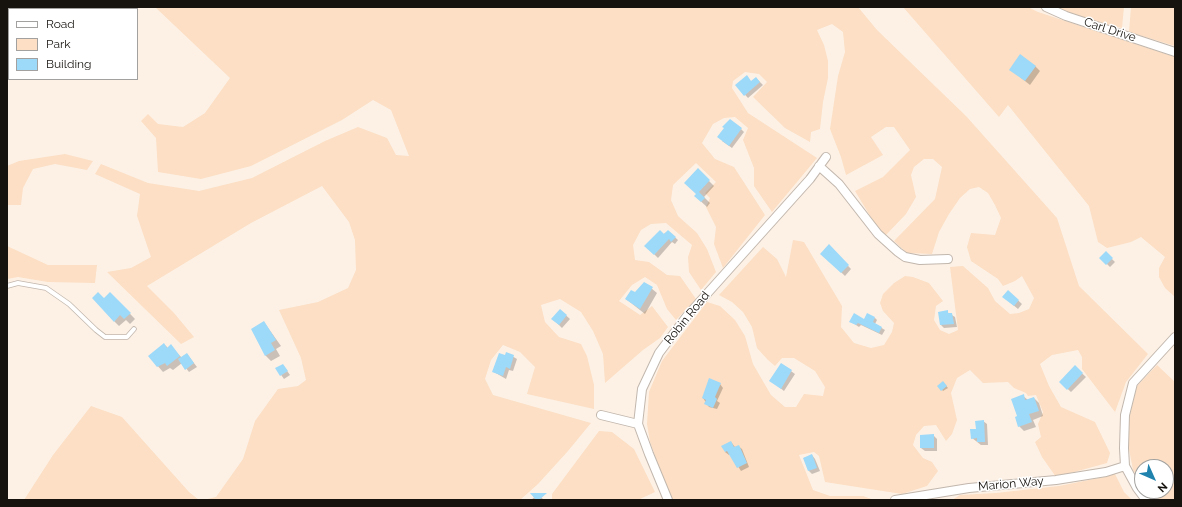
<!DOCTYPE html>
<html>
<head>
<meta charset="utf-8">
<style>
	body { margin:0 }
	#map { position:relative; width:1182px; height:507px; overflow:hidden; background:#fdf1e6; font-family:Raleway,sans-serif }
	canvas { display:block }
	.frame { position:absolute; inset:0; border:8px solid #16130f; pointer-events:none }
	.legend { position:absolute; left:8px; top:8px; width:130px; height:72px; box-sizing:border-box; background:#fff; border:1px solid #a2a19f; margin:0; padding:5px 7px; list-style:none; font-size:12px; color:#16130f }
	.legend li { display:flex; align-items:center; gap:8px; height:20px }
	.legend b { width:20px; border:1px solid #a2a19f }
	.north { position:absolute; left:1134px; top:459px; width:40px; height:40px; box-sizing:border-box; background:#fff; border:1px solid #a2a19f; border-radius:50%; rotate:135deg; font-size:11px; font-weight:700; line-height:16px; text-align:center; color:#16130f }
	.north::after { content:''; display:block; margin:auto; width:14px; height:18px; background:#2083ae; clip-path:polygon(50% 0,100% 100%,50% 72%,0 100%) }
</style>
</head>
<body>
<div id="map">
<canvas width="1182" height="507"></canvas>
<div class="frame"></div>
<ul class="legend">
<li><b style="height:5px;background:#fff"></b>Road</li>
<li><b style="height:11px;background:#fcdfc4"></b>Park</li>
<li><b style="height:11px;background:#9dd9f9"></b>Building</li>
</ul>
<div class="north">N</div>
</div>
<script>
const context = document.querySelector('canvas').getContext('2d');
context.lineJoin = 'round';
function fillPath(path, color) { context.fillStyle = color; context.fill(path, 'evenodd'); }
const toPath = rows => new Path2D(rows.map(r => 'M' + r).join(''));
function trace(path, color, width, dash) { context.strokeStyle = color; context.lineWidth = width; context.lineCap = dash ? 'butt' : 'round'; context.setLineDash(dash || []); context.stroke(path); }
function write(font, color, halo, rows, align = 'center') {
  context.font = font + ' Raleway,sans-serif'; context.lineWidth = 3; context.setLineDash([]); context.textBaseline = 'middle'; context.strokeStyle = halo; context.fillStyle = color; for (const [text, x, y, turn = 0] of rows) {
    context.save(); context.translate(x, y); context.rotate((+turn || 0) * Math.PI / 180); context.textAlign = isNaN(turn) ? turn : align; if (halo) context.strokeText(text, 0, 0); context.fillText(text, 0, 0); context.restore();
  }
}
fillPath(toPath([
	[32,7,102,7,101,9,31,9],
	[155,7,858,7,877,30,966,116,1057,218,1079,286,1148,354,1126,382,1115,412,1082,369,1082,357,1078,350,1052,355,1040,364,1049,386,1061,407,1095,422,1110,453,1107,463,1056,477,1042,457,1035,442,1041,437,1038,424,1043,412,1036,395,1028,396,1026,393,1014,388,1008,382,983,383,970,370,957,378,951,393,957,420,952,434,946,441,936,425,924,426,916,435,913,445,923,458,932,462,938,471,927,486,902,494,825,482,819,456,814,452,799,455,813,490,830,496,863,496,874,500,671,500,650,442,647,424,649,392,662,361,707,302,720,306,735,320,745,336,753,364,771,395,785,407,796,407,804,394,823,396,825,387,815,371,794,358,782,358,775,366,768,360,757,348,752,327,743,312,732,302,719,295,763,247,777,259,786,277,793,240,804,242,842,306,841,327,854,343,871,348,884,345,892,332,894,323,883,311,880,303,883,294,894,283,905,276,913,277,929,283,943,301,936,306,934,320,940,330,949,334,958,330,950,267,963,266,988,288,995,301,1010,314,1019,313,1029,309,1034,298,1022,276,1015,281,1003,286,998,279,971,261,967,247,971,233,995,235,1001,218,995,205,988,193,979,187,970,189,960,198,949,214,939,232,932,254,907,253,894,241,935,199,942,167,933,159,924,159,914,167,911,175,916,197,906,214,885,236,875,224,855,191,883,177,910,150,894,127,886,127,871,137,883,155,846,175,841,157,830,129,838,76,845,52,843,32,832,24,817,30,824,45,828,61,828,78,823,102,820,129,811,132,810,142,785,128,753,97,767,82,759,74,745,72,733,81,732,88,748,113,817,158,772,212,754,186,754,168,743,140,748,128,735,117,724,118,713,124,702,143,715,159,734,167,765,215,723,268,714,244,716,227,706,207,710,198,705,193,716,182,696,163,673,185,671,200,678,216,697,233,707,249,716,272,701,290,689,272,688,257,692,245,666,223,651,224,641,230,633,245,635,260,649,262,667,275,680,276,696,299,676,320,667,309,657,285,645,277,632,285,619,301,640,315,652,306,668,327,660,338,643,350,605,383,603,354,593,331,581,312,560,299,541,305,545,322,559,337,581,344,587,356,594,385,594,409,527,394,535,367,520,352,503,345,491,360,485,379,493,395,591,423,568,451,538,484,520,500,203,500,216,497,243,459,255,421,278,389,298,386,306,380,301,358,279,310,318,302,348,288,356,270,355,240,349,222,322,186,251,223,147,286,174,313,194,337,181,344,107,272,131,268,151,257,137,216,140,194,95,174,101,164,148,183,199,191,252,178,325,141,358,127,387,138,396,155,409,156,391,110,373,100,342,120,251,166,201,179,158,172,156,138,141,121,148,114,158,124,183,127,205,113,230,78],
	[903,7,1028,7,1038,12,1175,57,1175,297,1165,288,1159,277,1159,268,1165,257,1141,237,1131,242,1107,248,1098,242,1089,206,1008,105,999,117],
	[1051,7,1124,7,1122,28,1070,15],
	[1131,7,1175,7,1175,46,1129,32],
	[65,154,93,161,87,170,55,164,33,169,23,188,21,205,7,205,7,166,19,161],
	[7,246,48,265,97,265,95,283,48,282,18,277,7,279],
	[1157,365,1175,382,1175,500,1153,500,1147,491,1166,491,1166,467,1142,467,1142,483,1133,470,1129,449,1129,418,1137,386],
	[91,406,122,417,189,492,199,500,24,500,53,455],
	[599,431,612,432,634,449,655,492,638,500,552,500,552,494],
	[1114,472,1124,492,1132,500,952,500,960,495,996,493,1059,486,1104,477]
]), '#fcdfc4');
fillPath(toPath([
	[1035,66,1040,71,1030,85,1010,69],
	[756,78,763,85,748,98,736,85,751,82],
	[741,129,744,132,732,148,722,141],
	[698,170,714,186,704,197,710,203,707,207,695,196,697,194],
	[668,231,678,240,675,244,672,242,658,258,646,246],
	[829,246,851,269,845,276,822,254],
	[1106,253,1115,262,1110,267,1101,258],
	[645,283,657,293,645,314,626,299,635,294],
	[1008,291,1022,304,1018,309,1007,300],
	[110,293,135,319,130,324,126,320,119,326,114,321,104,299],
	[560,310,570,319,562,328,556,322],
	[947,312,955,317,957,327,944,328,941,325],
	[875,318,877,320,875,324,885,330,882,335,861,325,859,327,850,321],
	[264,322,281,346,276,349,280,356,271,361,266,356,252,329],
	[164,344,168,348,171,346,182,358,187,354,197,367,189,372,182,363,173,370,170,368,163,372,149,356],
	[507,353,517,359,513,371,509,370,506,379,494,372],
	[781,364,795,374,784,391,771,381],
	[283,365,290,375,284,379,277,369],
	[1075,367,1086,377,1071,392,1060,382],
	[943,382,948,388,943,391,939,386],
	[720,384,723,388,717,401,720,403,717,409,709,407,703,398],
	[1023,396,1028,400,1034,398,1039,403,1043,416,1033,420,1036,427,1024,431,1019,426,1018,416],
	[983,421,987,424,988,445,981,445,972,438],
	[933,435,937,439,937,451,925,451,921,448],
	[731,442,735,447,738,446,742,449,749,467,741,471,730,454,729,455,725,452],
	[812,455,815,459,820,471,812,474,809,471,804,458],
	[538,494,544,500,531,500]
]), '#0003');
fillPath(toPath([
	[1020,54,1036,66,1025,81,1009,70],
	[747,75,751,81,756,77,760,82,744,96,735,85],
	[730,119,742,128,729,146,717,137,724,128,722,127],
	[698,168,710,180,699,192,705,198,701,202,694,196,696,194,684,183],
	[660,230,664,234,668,230,676,237,671,242,669,239,654,255,644,246],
	[829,244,849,265,841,273,820,254],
	[1106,251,1113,258,1106,265,1099,258],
	[644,282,653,287,640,309,625,299,631,290,635,292],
	[1008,290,1019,300,1014,306,1002,297],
	[98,292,104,298,110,292,131,313,124,319,120,315,114,322,92,298],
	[560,309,567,315,559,325,551,319],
	[948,310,948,313,952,313,954,324,940,325,938,312],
	[854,313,864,319,867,313,875,317,873,322,882,327,879,333,858,323,856,325,849,322],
	[264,321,276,340,271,343,275,350,265,356,251,329],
	[164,343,167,348,171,344,180,356,167,366,165,363,157,367,148,356],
	[506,352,514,355,510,369,506,367,503,376,492,372,499,353,505,355],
	[187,353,194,363,185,370,178,359],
	[781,363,792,370,781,389,769,381],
	[283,364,288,371,280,376,275,368],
	[1075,365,1083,373,1067,390,1059,382],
	[709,378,721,383,715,397,717,399,713,408,704,404,706,400,702,398],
	[943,381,947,386,941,391,937,386],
	[1024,394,1025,400,1034,397,1039,411,1029,414,1032,422,1018,427,1015,417,1017,416,1011,399],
	[984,420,985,442,977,442,977,438,971,439,970,429,976,429,975,421],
	[934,434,934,448,920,448,920,435],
	[731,441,734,447,739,445,747,463,737,468,727,451,725,452,721,446],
	[812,454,817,468,808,471,803,458],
	[530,493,547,493,539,500,536,500]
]), '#9dd9f9');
const service = toPath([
	[7,286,18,283,46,288,69,304,96,330,105,337,127,337,134,329]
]);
const minor = toPath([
	[1046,7,1066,16,1175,52],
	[819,166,839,184,878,234,898,252,905,257,920,260,948,259],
	[601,415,638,424],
	[668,500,649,454,638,424,642,389,659,353,687,316,810,179,826,157],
	[895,500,969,488,1056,480,1106,472,1125,466],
	[1146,500,1137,488,1125,466,1124,448,1125,415,1133,383,1175,337]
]);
trace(service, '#c2b7ad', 5.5);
trace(minor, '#c2b7ad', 10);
trace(service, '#fff', 4);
trace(minor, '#fff', 8);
write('12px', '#16130f', '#fff', [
	["Carl Drive",1110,30,18],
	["Robin Road",687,318,-51],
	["Marion Way",1011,484,-5]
]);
</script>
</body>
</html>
